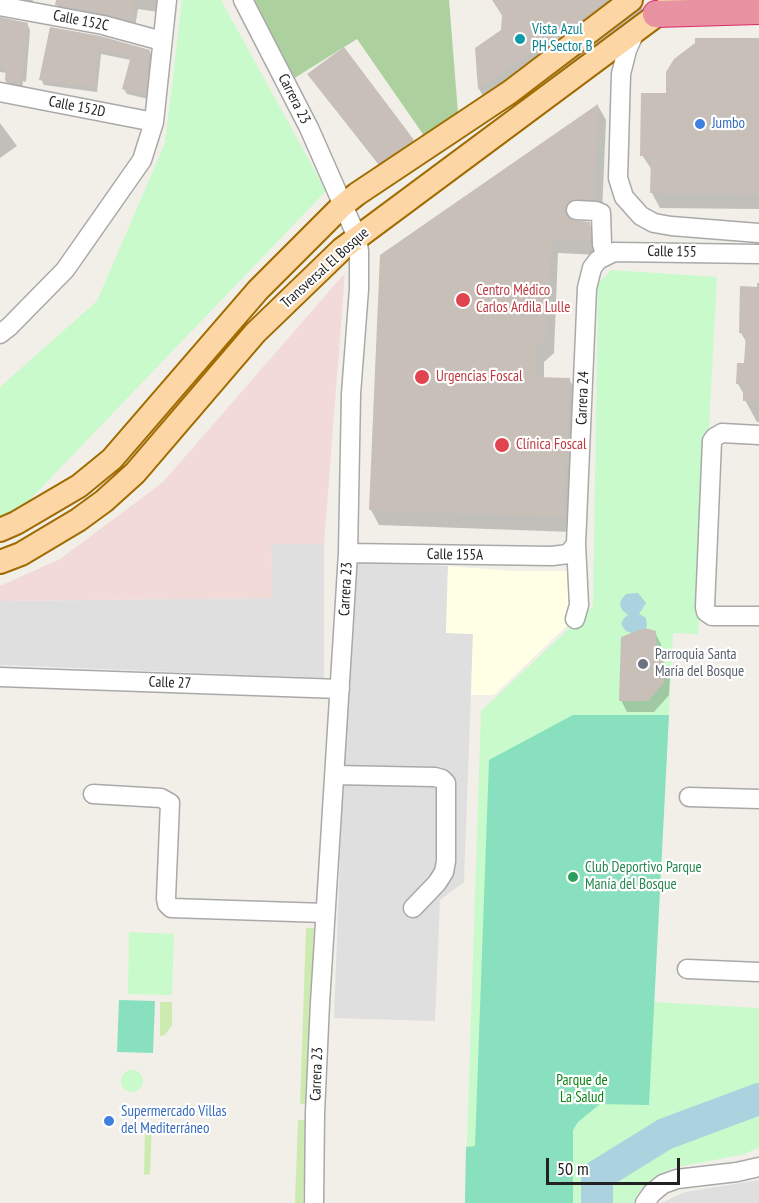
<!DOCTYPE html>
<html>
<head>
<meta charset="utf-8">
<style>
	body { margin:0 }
	#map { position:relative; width:759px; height:1203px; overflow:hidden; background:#f2efe9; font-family:"PT Sans Narrow",sans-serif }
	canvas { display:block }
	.scale { position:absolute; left:546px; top:1158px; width:134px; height:27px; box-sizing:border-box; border:3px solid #222; border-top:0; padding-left:8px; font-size:18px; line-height:21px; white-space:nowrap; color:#222; -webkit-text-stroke:4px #fff; paint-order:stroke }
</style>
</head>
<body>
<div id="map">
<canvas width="759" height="1203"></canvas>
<div class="scale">50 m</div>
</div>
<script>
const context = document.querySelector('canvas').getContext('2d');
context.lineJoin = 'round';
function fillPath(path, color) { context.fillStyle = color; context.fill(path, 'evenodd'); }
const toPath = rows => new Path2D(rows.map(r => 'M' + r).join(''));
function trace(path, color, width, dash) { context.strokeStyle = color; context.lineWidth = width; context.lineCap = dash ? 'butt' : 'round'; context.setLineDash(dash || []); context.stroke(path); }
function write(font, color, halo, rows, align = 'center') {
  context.font = font + ' "PT Sans Narrow",sans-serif'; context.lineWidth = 4.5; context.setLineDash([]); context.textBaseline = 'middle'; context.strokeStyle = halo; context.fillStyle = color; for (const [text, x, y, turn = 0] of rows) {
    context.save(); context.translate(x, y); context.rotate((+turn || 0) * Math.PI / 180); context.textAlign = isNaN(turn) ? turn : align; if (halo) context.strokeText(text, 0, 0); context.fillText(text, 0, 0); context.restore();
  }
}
fillPath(toPath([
	[271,544,324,544,324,678,0,665,0,601,272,598],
	[351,562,448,566,446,633,473,634,464,882,440,900,435,1021,334,1018],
	[759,1180,759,1203,661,1203,685,1192]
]), '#e0dfdf');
fillPath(toPath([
	[345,273,324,544,271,544,273,598,0,601,0,586,60,559,163,482]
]), '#f2dad9');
fillPath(toPath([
	[448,566,511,571,573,571,573,620,494,695,471,695,473,634,446,633]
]), '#ffffe5');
fillPath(toPath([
	[306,928,314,928,308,1104,300,1104],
	[160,1002,172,1002,172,1025,165,1035,160,1036],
	[298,1120,306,1120,303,1203,295,1203],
	[145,1124,152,1124,150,1174,144,1175]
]), '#cdebb0');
fillPath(toPath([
	[253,0,449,0,458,113,427,140,357,39,293,79]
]), '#add19e');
fillPath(toPath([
	[182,0,221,0,326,191,20,510,0,519,0,387,97,301,165,143],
	[611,270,717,277,698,634,673,633,654,1002,759,1008,759,1147,745,1154,673,1168,656,1176,641,1189,633,1203,465,1203,481,711,593,606,598,284],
	[129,932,174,934,172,995,128,994],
	'121 1081a11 11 0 1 1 22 0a11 11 0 1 1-22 0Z'
]), '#c8facc');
fillPath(toPath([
	[573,715,669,715,649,1105,600,1104,578,1122,573,1130,573,1203,465,1203,466,1147,475,1146,489,760],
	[119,1000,155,1001,153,1053,117,1052]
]), '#88e0be');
fillPath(toPath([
	[638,593,646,603,639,614,646,618,647,626,643,631,634,634,626,631,621,624,624,618,628,615,622,610,620,605,621,600,626,594]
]), '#aad3df');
fillPath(toPath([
	[18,0,33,0,32,6,20,3],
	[57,0,160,0,158,12,138,9,135,27,60,11,56,4],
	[493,0,638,0,644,13,495,116,479,89,477,48,503,31,503,17],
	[0,24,27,24,30,30,26,82,23,81,22,90,10,88,6,81,7,73,0,72],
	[51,28,149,51,153,56,148,79,150,83,148,99,127,94,124,89,131,60,101,54,97,92,44,85,41,79],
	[759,39,759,209,660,208,652,193,652,170,642,155,667,95],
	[309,74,413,140,419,152,386,174,316,85],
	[598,106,606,120,602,214,575,219,574,222,589,223,598,238,598,255,558,253,554,353,544,362,544,378,569,379,577,394,572,532,379,525,371,510],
	[0,123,17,146,0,158],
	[757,283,759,283,759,422,757,422,745,400,745,396,738,384,746,365,747,343,741,333,757,288],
	[655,633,661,644,662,657,670,676,669,695,654,712,627,712,621,700]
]), '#0003');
trace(toPath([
	[597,1203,597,1176,665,1134,759,1099]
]), '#aad3df', 32);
fillPath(toPath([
	[56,0,135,0,131,21,55,5],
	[492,0,608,0,478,89,475,48,501,30,502,15],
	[0,17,28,23,23,76,20,75,19,84,5,81,6,67,0,66],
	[50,27,100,36,150,50,145,75,148,76,146,95,122,89,131,56,98,50,94,87,39,80],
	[695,38,759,38,759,195,650,193,651,156,640,156,641,93,666,93,666,72,674,59,695,43],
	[344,47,414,140,379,163,307,74],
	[598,104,594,200,571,200,567,203,565,209,566,215,570,220,590,222,591,240,551,239,547,336,536,347,535,377,570,378,564,517,369,510,380,255],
	[740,286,759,287,759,401,743,401,743,384,736,384,737,363,744,363,746,334,739,333],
	[645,628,656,631,657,655,661,653,665,665,663,666,664,683,648,701,619,701,621,637]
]), '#c7bfb8');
const minor = toPath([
	[243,0,309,128,357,237,359,251,359,289,351,394,348,553,320,1003,315,1113,314,1203],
	[0,6,103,25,162,41],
	[636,30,627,50,621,74,618,178,624,197,641,216,654,223,671,226,759,233],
	[0,92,154,122],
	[576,210,596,211,601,213,602,244,605,255],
	[0,334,9,327,65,270,142,160,154,122,167,0],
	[759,435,722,433,715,437,712,441,705,607,706,612,712,616,759,616],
	[348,553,552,556,568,554,576,544,587,288,592,268,598,260,614,252,759,254],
	[575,619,579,605,576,544],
	[0,677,340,689],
	[335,775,435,777,442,779,446,783,446,861,444,872,437,883,413,908],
	[93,794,161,798,170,803,166,898,167,904,171,908,325,913],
	[689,797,759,799],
	[687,969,759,972],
	[645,1203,652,1193,663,1184,677,1179,737,1172,759,1167]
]);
const major = toPath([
	[0,530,16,523,79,486,112,459,258,290,342,206,357,194,510,92,631,0],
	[0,562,21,554,78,520,104,501,135,473,255,333,342,249,677,0]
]);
const highway = toPath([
	[656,14,759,11]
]);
trace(minor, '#a9a9a9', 21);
trace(major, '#a06b00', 26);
trace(highway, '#dc2a67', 28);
trace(minor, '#fff', 18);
trace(major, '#fcd6a4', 22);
trace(highway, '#e892a2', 26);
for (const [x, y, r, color] of [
	[520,39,6,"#0f9aa8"],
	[700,124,6,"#3f7fe0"],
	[463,300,8,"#e0444e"],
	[422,377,8,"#e0444e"],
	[502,445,8,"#e0444e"],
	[643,664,6,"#6b7280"],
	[573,877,6,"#2e9e5b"],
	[109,1121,6,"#3f7fe0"]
]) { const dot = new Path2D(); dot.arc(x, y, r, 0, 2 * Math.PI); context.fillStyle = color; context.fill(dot); trace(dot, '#fff', 2); }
write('15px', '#222', '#fff', [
	["Calle 152C",81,21,11],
	["Carrera 23",294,99,63],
	["Calle 152D",77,107,11],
	["Calle 155",672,252,1],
	["Transversal El Bosque",325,268,-42],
	["Carrera 24",583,398,-88],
	["Calle 155A",455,555,1],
	["Carrera 23",346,589,-87],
	["Calle 27",170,683,2],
	["Carrera 23",317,1074,-88]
]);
write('15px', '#0d838f', '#fff', [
	["Vista Azul",532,30],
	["PH Sector B",532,47]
], 'left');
write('15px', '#366cbe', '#fff', [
	["Jumbo",712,124],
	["Supermercado Villas",121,1112],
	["del Mediterráneo",121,1129]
], 'left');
write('15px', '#be3a42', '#fff', [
	["Centro Médico",476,291],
	["Carlos Ardila Lulle",476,308],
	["Urgencias Foscal",436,377],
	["Clínica Foscal",516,445]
], 'left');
write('15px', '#5b616d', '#fff', [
	["Parroquia Santa",655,655],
	["María del Bosque",655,672]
], 'left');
write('15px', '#27864d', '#fff', [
	["Club Deportivo Parque",585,868],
	["Manía del Bosque",585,885]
], 'left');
write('15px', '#0c8416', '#fff', [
	["Parque de",582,1081],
	["La Salud",582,1098]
]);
</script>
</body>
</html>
